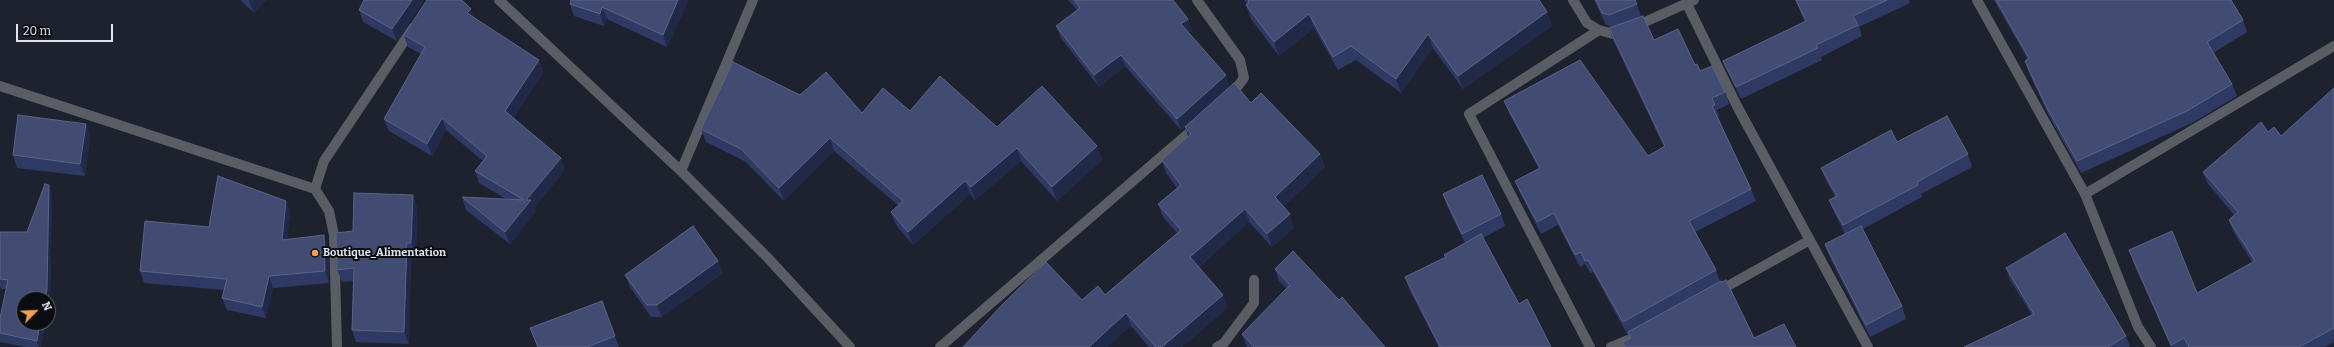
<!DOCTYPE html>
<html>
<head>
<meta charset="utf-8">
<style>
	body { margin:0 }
	#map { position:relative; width:2334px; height:347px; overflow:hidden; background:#1e222e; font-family:Bitter,serif }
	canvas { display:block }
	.north { position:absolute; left:16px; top:291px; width:40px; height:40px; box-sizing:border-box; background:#0a0c11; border:1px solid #606369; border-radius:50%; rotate:66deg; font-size:11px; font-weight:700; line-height:16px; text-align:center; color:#e1e5ed }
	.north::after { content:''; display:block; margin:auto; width:14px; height:18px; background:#fa9f4e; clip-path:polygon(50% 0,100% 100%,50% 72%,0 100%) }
	.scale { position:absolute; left:16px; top:24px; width:97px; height:18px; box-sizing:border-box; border:2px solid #e1e5ed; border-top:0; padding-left:5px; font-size:12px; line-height:14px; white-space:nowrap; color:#e1e5ed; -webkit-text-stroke:3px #0a0c11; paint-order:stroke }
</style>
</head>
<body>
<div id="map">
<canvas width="2334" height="347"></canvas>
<div class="north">N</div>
<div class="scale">20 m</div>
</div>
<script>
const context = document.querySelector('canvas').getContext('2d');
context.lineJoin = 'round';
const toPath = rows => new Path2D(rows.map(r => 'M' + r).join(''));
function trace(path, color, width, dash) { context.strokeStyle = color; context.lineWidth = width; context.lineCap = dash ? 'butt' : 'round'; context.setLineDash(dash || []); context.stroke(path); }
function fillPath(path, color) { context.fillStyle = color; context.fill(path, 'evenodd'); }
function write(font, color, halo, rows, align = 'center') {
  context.font = font + ' Bitter,serif'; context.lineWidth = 4; context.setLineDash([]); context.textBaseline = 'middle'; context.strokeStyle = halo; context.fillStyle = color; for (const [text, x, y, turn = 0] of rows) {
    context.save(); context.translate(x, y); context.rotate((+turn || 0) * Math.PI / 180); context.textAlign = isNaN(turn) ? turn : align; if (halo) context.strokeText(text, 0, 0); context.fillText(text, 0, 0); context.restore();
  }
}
trace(toPath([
	[499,0,681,171,767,257,850,347],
	[1197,0,1240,60,1244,78,1229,98],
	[1573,0,1587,23,1599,30,1613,34,1627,30,1694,0],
	[1977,0,2085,194,2138,327,2151,347],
	[1687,4,1738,108,1868,347],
	[0,86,315,189],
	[681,171,753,0],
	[2085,194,2334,46],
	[1717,292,1810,240],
	[337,347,334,235,329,211,315,189,324,161,413,28],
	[940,347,1198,125],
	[1217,347,1224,343,1254,303,1254,280],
	[1590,347,1469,114,1599,30],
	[1611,347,1635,337]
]), '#5a5d63', 10);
fillPath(toPath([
	[240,0,266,0,254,13],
	[424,0,397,41,363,22,359,10],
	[571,0,687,0,688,2,667,47,607,19,604,26,574,16,570,4],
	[1068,0,1173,0,1188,19,1192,31,1189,33,1230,87,1181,130,1125,66,1099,87,1061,38,1056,26,1077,10],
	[1244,0,1539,0,1547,12,1552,26,1463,89,1433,48,1401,93,1356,60,1338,70,1314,28,1279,56,1251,19,1246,5,1247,4],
	[1594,0,1635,0,1641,16,1654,40,1695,65,1700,71,1725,92,1729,104,1717,110,1719,117,1718,117,1751,189,1756,201,1695,232,1716,270,1720,282,1754,338,1796,347,1625,347,1623,342,1631,338,1629,333,1627,334,1593,272,1590,273,1585,264,1580,267,1558,225,1541,234,1520,193,1515,181,1539,169,1509,113,1504,101,1648,156,1664,147,1613,40,1609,28,1612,27,1606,25],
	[1795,0,1909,0,1910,3,1859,27,1862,36,1821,57,1822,60,1741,99,1728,72,1723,61,1805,22],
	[1994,0,2231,0,2243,20,2247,32,2213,53,2232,84,2237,96,2192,123,2081,173,2050,118,2029,73,2025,61,2028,60],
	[474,18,539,60,543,73,513,118,565,170,534,208,535,212,510,244,466,210,462,197,506,199,479,183,475,171,483,161,446,130,432,156,389,131,384,119,421,54,408,47,404,35],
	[2334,88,2334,342,2325,347,2171,347,2133,262,2129,250,2197,293,2252,262,2233,231,2229,220,2234,215,2208,184,2203,172,2268,132,2281,136],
	[800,95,862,113,910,111,1097,146,1102,160,1057,201,1021,161,975,200,970,194,913,245,896,225,891,212,898,205,834,151,784,201,746,162,706,142,701,129],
	[1251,103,1320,154,1325,167,1283,207,1294,227,1272,247,1249,222,1199,267,1223,295,1227,308,1182,347,1149,347,1131,326,1082,300,1105,295,1177,233,1163,217,1158,204,1177,188,1166,173,1162,160,1188,137,1185,127],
	[86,124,90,136,85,176,17,168,13,155],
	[1897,142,1968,154,1972,167,1921,194,1922,197,1863,229,1902,306,1906,319,1870,337,1829,256,1825,244,1845,234,1834,212,1829,200,1835,197,1826,180,1821,168],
	[1443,194,1501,214,1505,226,1483,238,1519,304,1551,347,1439,347,1409,289,1405,277,1445,257,1444,255,1465,243,1447,206],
	[52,195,50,299,48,311,48,299,45,323,41,347,25,347,0,342,0,318,6,289,1,289,0,286,0,232,27,232],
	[413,195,417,208,416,255,411,255,409,344,356,342,352,330,353,281,342,282,337,270,353,231],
	[286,201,290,212,287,239,328,246,329,283,273,288,266,318,227,310,222,298,224,290,144,283,140,271,209,227],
	[2006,268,2126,336,2130,347,1964,347,2032,315,2010,280],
	[1275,269,1339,300,1385,347,1247,347,1242,334,1287,289,1279,281],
	[723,273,662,317,651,317,630,287,625,275],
	[602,301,619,347,537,347]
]), '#2e3a64');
fillPath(toPath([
	[250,0,266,0,254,13,249,1],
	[412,0,424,0,397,41,392,29],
	[678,0,687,0,688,2,667,47,663,35],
	[602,7,607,19,604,26,600,14],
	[471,9,476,21,467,13],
	[1547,12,1552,26,1463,89,1458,76],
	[1309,14,1314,28,1279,56,1274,42],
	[1188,19,1192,31,1186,36,1181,24],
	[1428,34,1433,48,1401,93,1396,79],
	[1121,55,1125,66,1099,87,1094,75],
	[539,60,543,73,510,123,505,111],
	[1226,75,1230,87,1181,130,1177,119],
	[442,118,446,130,432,156,427,144],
	[86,124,90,136,85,176,80,164],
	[830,138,834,151,784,201,779,188],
	[1097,146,1102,160,1057,201,1052,187],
	[1017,148,1021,161,975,200,971,187],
	[1320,154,1325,167,1280,210,1275,197],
	[561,158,565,170,534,208,535,212,510,244,505,232,526,200],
	[965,181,970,194,913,245,908,232],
	[49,185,52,195,50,299,48,311,48,299,45,299],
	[413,195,417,208,416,255,411,243],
	[286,201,290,212,286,251,282,240],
	[1245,209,1249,222,1195,270,1190,257],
	[1290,214,1294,227,1272,247,1267,234],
	[324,235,328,246,329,283,325,271],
	[407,243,411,255,409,344,404,332],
	[718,261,723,273,662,317,657,305],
	[269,276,273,288,266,318,262,307],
	[1223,295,1227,308,1182,347,1162,347],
	[1126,313,1131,326,1108,347,1089,347],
	[40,323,45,323,41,347,39,347,37,341]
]), '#202948');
const building = toPath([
	[364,0,412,0,392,29,359,10,364,0],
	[427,0,462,0,471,9,467,13,539,60,505,111,561,158,526,200,531,200,505,232,462,197,524,200,475,171,487,156,442,118,427,144,384,119,425,47,404,35,427,0],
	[571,0,678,0,663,35,602,7,600,14,570,4,571,0],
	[1074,0,1173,0,1188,19,1181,24,1226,75,1177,119,1121,55,1094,75,1056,26,1080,8,1074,0],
	[1248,0,1539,0,1547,12,1458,76,1428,34,1396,79,1351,46,1333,57,1309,14,1274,42,1246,5,1249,2,1248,0],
	[1596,0,1635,0,1637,4,1609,15,1602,13,1596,0],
	[1796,0,1887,0,1853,16,1858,25,1816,45,1818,48,1736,87,1723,61,1806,21,1796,0],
	[1996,0,2231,0,2243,20,2207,42,2232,84,2187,111,2077,161,2046,106,2025,61,2029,58,1996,0],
	[1643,16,1654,40,1678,29,1695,65,1697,64,1700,71,1712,66,1725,92,1712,98,1715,105,1712,106,1751,189,1689,221,1716,270,1623,322,1588,260,1585,261,1581,252,1575,255,1554,213,1537,222,1515,181,1540,168,1504,101,1580,60,1648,156,1665,146,1609,28,1643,16],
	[733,62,800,95,826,72,862,113,883,88,910,111,940,76,997,127,1042,86,1097,146,1052,187,1017,148,971,187,965,181,908,232,891,212,903,201,830,138,779,188,741,149,701,129,733,62],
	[1234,83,1251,103,1261,93,1320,154,1275,197,1290,214,1267,234,1245,209,1190,257,1223,295,1162,347,1156,347,1126,313,1089,347,963,347,1002,305,1046,262,1082,300,1098,286,1105,295,1181,230,1158,204,1181,185,1162,160,1191,134,1185,127,1234,83],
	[2334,88,2334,328,2299,347,2189,347,2184,338,2171,345,2129,250,2172,231,2197,293,2255,261,2229,220,2238,212,2203,172,2261,122,2268,132,2274,127,2281,136,2334,88],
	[18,115,86,124,80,164,13,155,18,115],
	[1947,116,1968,154,1917,182,1918,185,1843,225,1829,200,1837,196,1821,168,1891,130,1897,142,1947,116],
	[1482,175,1501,214,1462,234,1443,194,1482,175],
	[218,176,286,201,282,240,324,235,325,271,269,276,262,307,222,298,227,279,140,271,145,221,209,227,218,176],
	[45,184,49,185,47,289,45,299,24,299,24,323,40,323,37,341,0,333,0,318,8,280,0,279,0,232,27,232,45,184],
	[354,193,413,195,411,243,407,243,404,332,352,330,354,268,337,270,336,233,353,231,354,193],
	[693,226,718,261,657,305,647,305,625,275,693,226],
	[1861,226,1902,306,1866,325,1825,244,1861,226],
	[2065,233,2126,336,2108,347,1964,347,2034,314,2006,268,2065,233],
	[1481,234,1519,304,1527,299,1551,347,1440,347,1405,277,1446,257,1444,255,1481,234],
	[1293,251,1339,300,1342,297,1385,347,1254,347,1242,334,1290,285,1275,269,1293,251],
	[1726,280,1754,338,1784,324,1796,347,1625,347,1623,342,1631,338,1628,332,1721,281,1722,282,1726,280],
	[602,301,615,336,587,347,538,347,530,328,602,301]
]);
fillPath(building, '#424c73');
trace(building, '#5b6486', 1);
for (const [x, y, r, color] of [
	[315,253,4,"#fa9f4e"]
]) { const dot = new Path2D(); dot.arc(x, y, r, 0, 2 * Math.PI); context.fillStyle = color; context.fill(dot); trace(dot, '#0a0c11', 1.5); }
write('bold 11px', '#e1e5ed', '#0a0c11', [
	["Boutique_Alimentation",323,253]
], 'left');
</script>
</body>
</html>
